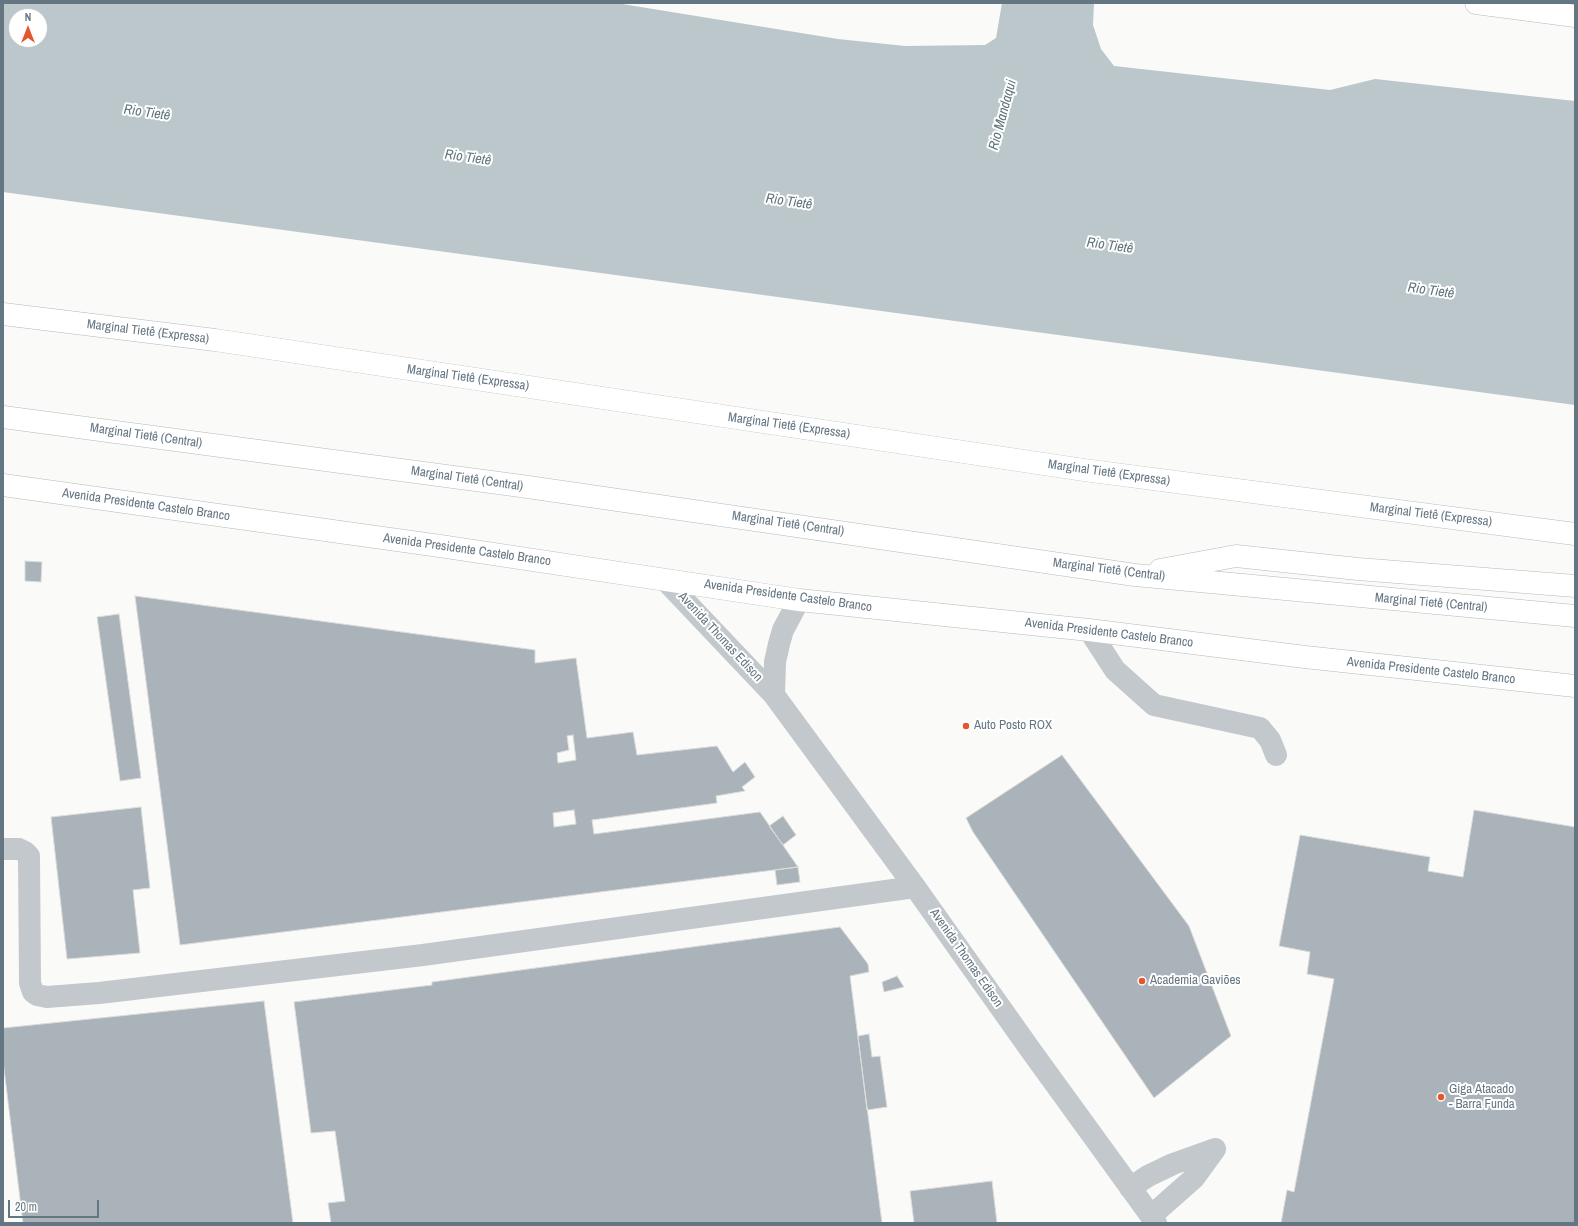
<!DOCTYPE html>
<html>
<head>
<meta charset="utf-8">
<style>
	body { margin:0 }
	#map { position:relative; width:1578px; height:1226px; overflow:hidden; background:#fafaf8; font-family:"Archivo Narrow",sans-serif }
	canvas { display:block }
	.frame { position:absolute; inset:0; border:4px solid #657683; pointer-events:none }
	.north { position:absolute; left:8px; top:8px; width:40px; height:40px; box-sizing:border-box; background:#fff; border:1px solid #c1c8cd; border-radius:50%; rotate:0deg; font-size:11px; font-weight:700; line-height:16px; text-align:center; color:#657683 }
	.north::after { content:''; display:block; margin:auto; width:14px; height:18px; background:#e4572e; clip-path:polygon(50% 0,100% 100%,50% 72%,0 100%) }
	.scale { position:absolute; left:8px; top:1200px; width:91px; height:18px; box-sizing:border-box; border:2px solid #657683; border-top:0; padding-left:5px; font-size:12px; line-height:14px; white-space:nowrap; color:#657683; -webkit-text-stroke:3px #fff; paint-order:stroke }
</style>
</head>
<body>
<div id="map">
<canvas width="1578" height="1226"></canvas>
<div class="frame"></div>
<div class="north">N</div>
<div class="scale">20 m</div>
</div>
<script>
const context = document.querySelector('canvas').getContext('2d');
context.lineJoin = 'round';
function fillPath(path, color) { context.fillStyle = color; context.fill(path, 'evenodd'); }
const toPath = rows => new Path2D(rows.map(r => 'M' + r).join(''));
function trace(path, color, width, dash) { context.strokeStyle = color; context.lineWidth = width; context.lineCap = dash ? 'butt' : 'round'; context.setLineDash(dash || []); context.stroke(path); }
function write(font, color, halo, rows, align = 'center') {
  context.font = font + ' "Archivo Narrow",sans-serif'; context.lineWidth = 4; context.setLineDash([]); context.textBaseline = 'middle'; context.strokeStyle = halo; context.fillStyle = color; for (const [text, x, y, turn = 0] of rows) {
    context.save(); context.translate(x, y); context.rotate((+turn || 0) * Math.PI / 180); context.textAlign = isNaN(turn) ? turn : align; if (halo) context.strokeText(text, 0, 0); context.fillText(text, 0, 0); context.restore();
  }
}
fillPath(toPath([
	[3,3,616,3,838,39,905,46,985,45,996,38,1002,3,1094,3,1093,25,1101,49,1114,66,1330,90,1375,79,1575,101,1575,405,3,192],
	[16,16,40,16,40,40,16,40]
]), '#bbc7cb');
const building = toPath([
	[25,561,42,562,41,582,25,581,25,561],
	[135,596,535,650,535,663,576,658,587,738,633,732,637,755,717,746,733,772,745,762,755,777,742,787,745,791,716,796,717,803,592,820,594,834,760,812,798,867,180,945,135,596],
	[573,735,576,760,558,763,557,753,569,750,567,736,573,735],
	[574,810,576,824,554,827,553,813,574,810],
	[119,614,141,778,120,781,97,617,119,614],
	[1062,755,1189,926,1231,1036,1154,1098,973,832,966,818,1062,755],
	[141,807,150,888,133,890,140,953,67,959,51,817,141,807],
	[1474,810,1575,827,1575,1223,1281,1223,1287,1190,1294,1192,1334,979,1307,974,1310,952,1279,946,1300,835,1430,857,1428,871,1463,877,1474,810],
	[783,816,796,835,783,845,769,826,783,816],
	[798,867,800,882,777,885,775,870,798,867],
	[840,927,868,964,869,972,850,976,882,1223,331,1223,328,1203,345,1201,335,1131,311,1133,294,1002,432,985,432,982,840,927],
	[897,976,904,987,884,992,882,982,897,976],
	[264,1001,293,1223,23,1223,3,1061,3,1028,264,1001],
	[869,1034,872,1057,880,1056,887,1107,867,1110,858,1036,869,1034],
	[992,1181,997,1223,914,1223,910,1191,992,1181]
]);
fillPath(building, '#aab3b9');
trace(building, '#dcdcda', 1);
const highway = toPath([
	[1476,3,1575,16],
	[3,314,215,340,1084,470,1575,534],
	[3,417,521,486,1135,575,1575,616],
	[3,485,440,546,799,600,1089,630,1305,657,1575,686],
	[1160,570,1236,556,1358,569,1575,586]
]);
trace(highway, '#b4b9bd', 23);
trace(toPath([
	[665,580,774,695,915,887,1032,1052,1156,1223],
	[1089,630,1115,670,1154,705,1260,728,1270,740,1276,755],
	[774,695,775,662,779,644,783,630,799,600],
	[3,849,19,849,25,852,29,856,30,983,33,992,37,995,47,997,99,993,423,955,915,887],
	[1130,1188,1148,1176,1173,1164,1215,1149],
	[1151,1216,1194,1178,1215,1149]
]), '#c3c8cc', 22);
trace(highway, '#fff', 22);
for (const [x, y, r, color] of [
	[966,726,4,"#e4572e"],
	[1142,981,4,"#e4572e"],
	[1441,1097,4,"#e4572e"]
]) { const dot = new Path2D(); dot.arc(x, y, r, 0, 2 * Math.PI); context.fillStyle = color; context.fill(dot); trace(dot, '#fff', 1.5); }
write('13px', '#657683', '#fff', [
	["Marginal Tietê (Expressa)",148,332,7],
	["Marginal Tietê (Expressa)",468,378,8],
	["Marginal Tietê (Expressa)",789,426,8],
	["Marginal Tietê (Central)",146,436,8],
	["Marginal Tietê (Expressa)",1109,473,8],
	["Marginal Tietê (Central)",467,479,8],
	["Avenida Presidente Castelo Branco",146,505,8],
	["Marginal Tietê (Expressa)",1431,515,7],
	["Marginal Tietê (Central)",788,524,8],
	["Avenida Presidente Castelo Branco",467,550,8],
	["Marginal Tietê (Central)",1109,570,7],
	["Avenida Presidente Castelo Branco",788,596,8],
	["Marginal Tietê (Central)",1431,603,5],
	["Avenida Presidente Castelo Branco",1109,633,7],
	["Avenida Thomas Edison",720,637,47],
	["Avenida Presidente Castelo Branco",1431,671,6],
	["Avenida Thomas Edison",966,958,55]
]);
write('13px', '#657683', '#fff', [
	["Auto Posto ROX",974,726],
	["Academia Gaviões",1150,981],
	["Giga Atacado",1449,1090],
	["- Barra Funda",1449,1105]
], 'left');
write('italic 14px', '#60757c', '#fff', [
	["Rio Tietê",147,113,8],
	["Rio Mandaqui",1003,115,-75],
	["Rio Tietê",468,158,8],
	["Rio Tietê",789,202,8],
	["Rio Tietê",1110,246,8],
	["Rio Tietê",1431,291,8]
]);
</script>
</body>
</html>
